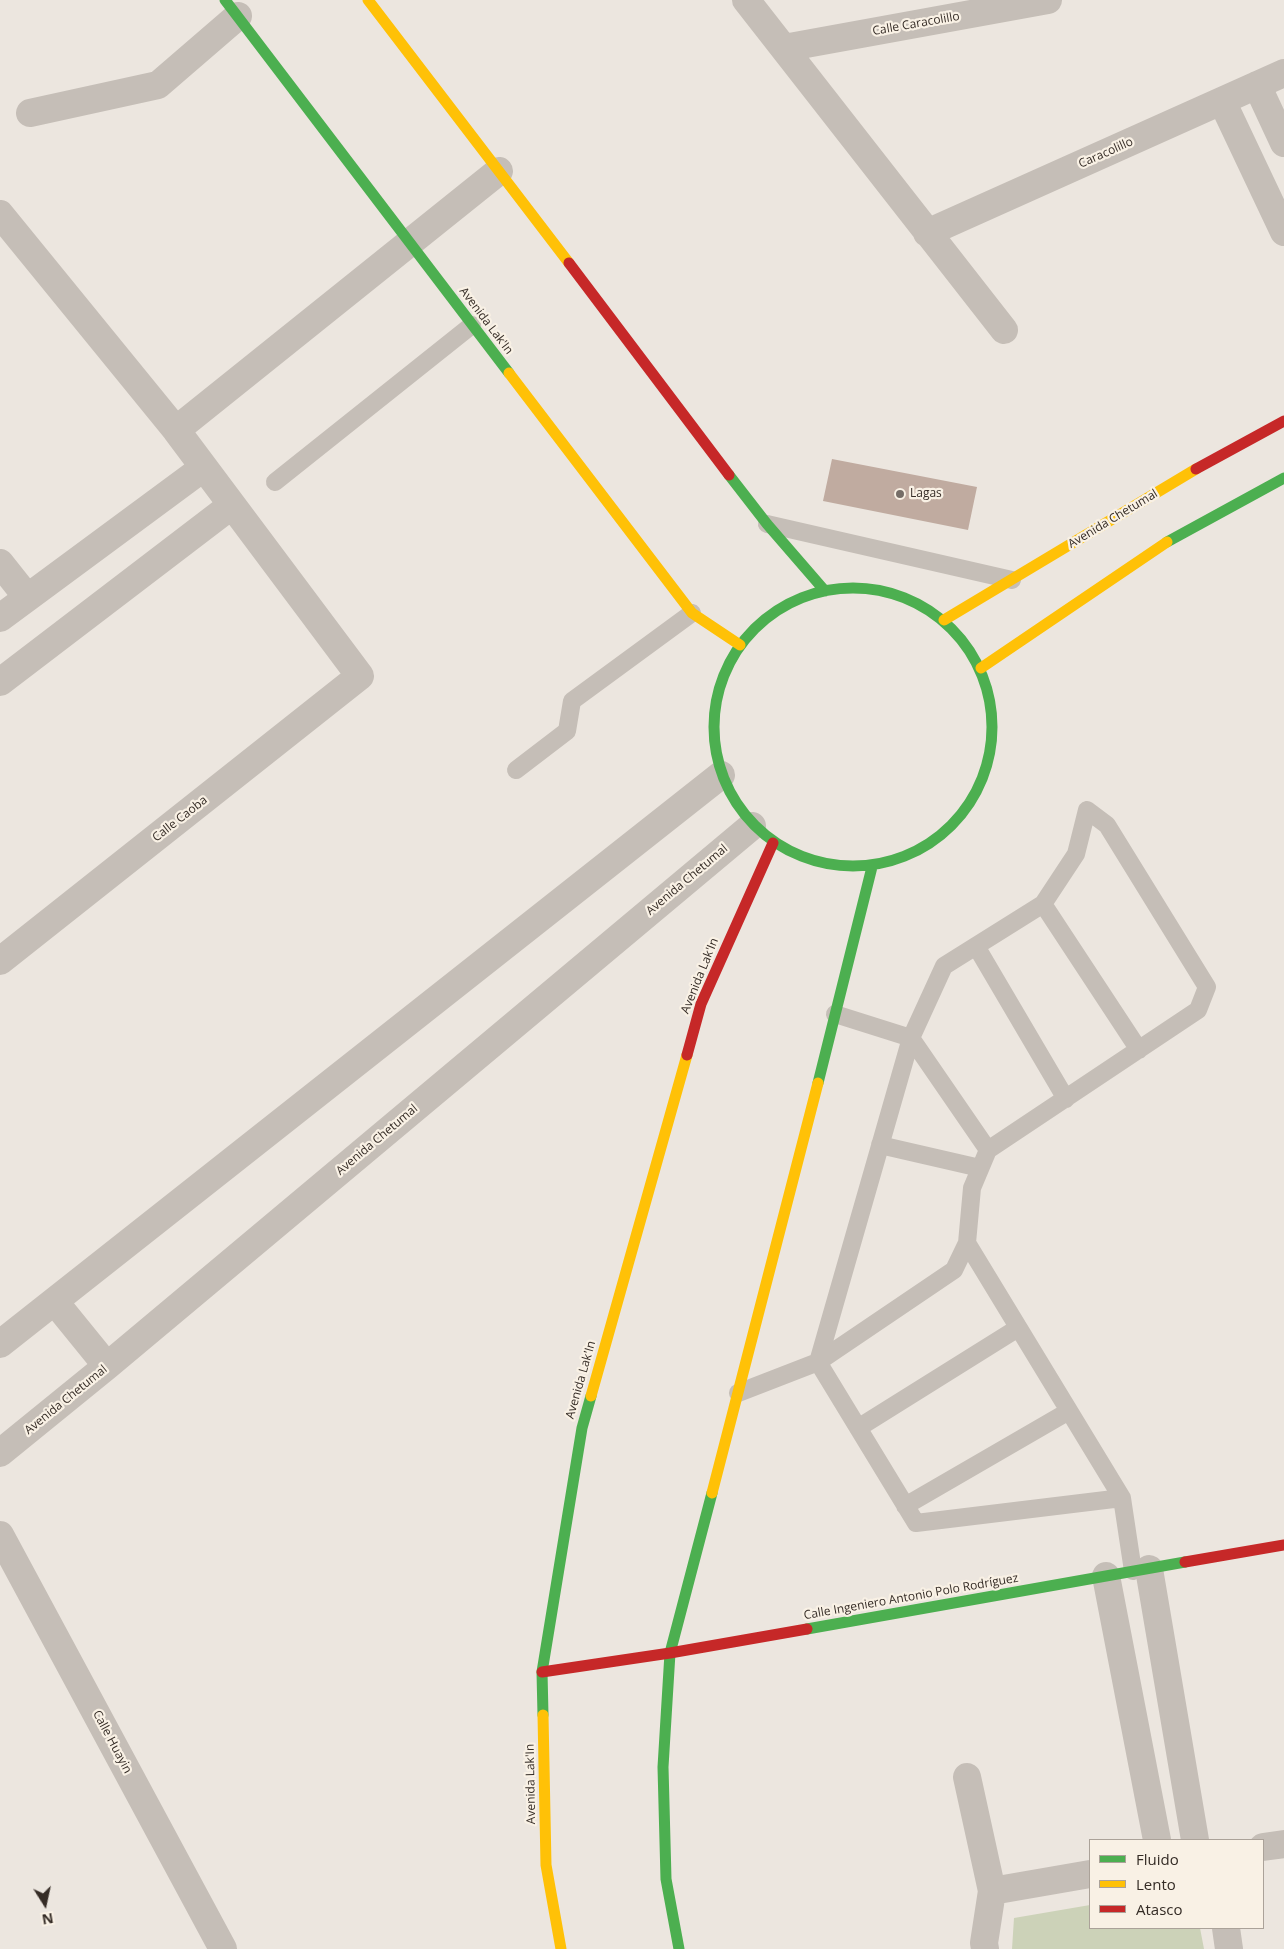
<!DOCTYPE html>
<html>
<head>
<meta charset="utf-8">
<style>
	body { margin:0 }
	#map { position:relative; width:1284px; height:1949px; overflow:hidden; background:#ece6df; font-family:"Open Sans",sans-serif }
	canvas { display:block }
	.legend { position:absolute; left:1089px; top:1839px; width:175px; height:90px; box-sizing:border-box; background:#f9f1e5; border:1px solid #aba299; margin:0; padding:6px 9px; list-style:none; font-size:15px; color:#352c26 }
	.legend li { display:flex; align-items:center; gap:10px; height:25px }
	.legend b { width:25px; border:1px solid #aba299 }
	.north { position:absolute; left:20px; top:1879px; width:50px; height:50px; -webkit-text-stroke:4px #f9f1e5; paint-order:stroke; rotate:170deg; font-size:14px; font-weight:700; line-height:20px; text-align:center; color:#352c26 }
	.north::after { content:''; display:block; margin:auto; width:18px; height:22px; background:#352c26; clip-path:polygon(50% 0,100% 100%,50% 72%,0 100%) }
</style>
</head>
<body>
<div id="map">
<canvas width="1284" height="1949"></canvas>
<ul class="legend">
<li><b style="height:6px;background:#4caf50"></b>Fluido</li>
<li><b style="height:6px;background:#ffc107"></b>Lento</li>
<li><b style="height:6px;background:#c62828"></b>Atasco</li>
</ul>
<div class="north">N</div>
</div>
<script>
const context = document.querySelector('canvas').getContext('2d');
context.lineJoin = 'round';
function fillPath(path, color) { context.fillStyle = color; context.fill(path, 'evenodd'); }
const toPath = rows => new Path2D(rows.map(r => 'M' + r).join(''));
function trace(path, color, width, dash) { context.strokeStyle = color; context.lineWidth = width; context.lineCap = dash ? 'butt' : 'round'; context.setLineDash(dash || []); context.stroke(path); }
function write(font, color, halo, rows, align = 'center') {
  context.font = font + ' "Open Sans",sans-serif'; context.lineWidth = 4.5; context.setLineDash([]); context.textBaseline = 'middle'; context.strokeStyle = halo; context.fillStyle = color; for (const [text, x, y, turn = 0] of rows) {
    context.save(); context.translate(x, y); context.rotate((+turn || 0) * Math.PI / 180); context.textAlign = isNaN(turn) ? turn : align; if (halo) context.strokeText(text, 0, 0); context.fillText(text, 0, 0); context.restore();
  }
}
fillPath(toPath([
	[1090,1905,1090,1928,1200,1928,1204,1949,1012,1949,1014,1918]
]), '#ccd2b8');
fillPath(toPath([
	[832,459,977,487,968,530,823,501]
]), '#c0aba0');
trace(toPath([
	[275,482,472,325],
	[767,524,1012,580],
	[516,770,567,731,572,701,692,613],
	[1043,904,1139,1050],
	[976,946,1066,1099],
	[835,1014,911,1038,988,1150],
	[880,1145,980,1168],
	[967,1243,1122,1498,1133,1571],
	[738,1393,818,1362,954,1270,967,1243,972,1188,988,1150,1198,1010,1207,987,1107,825,1087,810,1076,854,1043,904,944,966,911,1038,818,1362,916,1523,1122,1498],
	[858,1428,1018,1328],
	[905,1506,1069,1411]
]), '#c5beb7', 18);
trace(toPath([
	[746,0,1004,330],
	[784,48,1048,0],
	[1257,85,1284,143],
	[1222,101,1284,232],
	[30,113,158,85,238,16],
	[0,214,176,430,360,676,0,961],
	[927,233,1284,73],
	[176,430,499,171],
	[0,563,27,597],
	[0,618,203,468],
	[0,682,232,505],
	[55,1302,107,1366],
	[0,1344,721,775],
	[0,1453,107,1366,752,826],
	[0,1535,223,1949],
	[1149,1569,1195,1840],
	[1106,1576,1157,1840],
	[967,1777,992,1891,984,1943,985,1949],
	[1263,1847,1284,1844],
	[992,1891,1090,1874],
	[1226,1928,1229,1949]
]), '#c5beb7', 28);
trace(toPath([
	[225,0,509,373],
	[729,475,767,524,825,591],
	[1167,542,1284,478],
	'714 727a139 139 0 1 1 278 0a139 139 0 1 1-278 0Z',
	[818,1083,872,867],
	[807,1629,1185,1562],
	[543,1715,542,1672,582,1428,591,1396],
	[679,1949,666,1879,663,1767,670,1653,712,1493]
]), '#4caf50', 11);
trace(toPath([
	[368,0,569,263],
	[509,373,692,613,740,645],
	[944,620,1196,469],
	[981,668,1167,542],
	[591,1396,687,1055],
	[712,1493,818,1083],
	[543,1715,546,1865,561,1949]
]), '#ffc107', 11);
trace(toPath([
	[569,263,729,475],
	[1196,469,1284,421],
	[687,1055,701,1004,773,843],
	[1185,1562,1284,1545],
	[542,1672,670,1653,807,1629]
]), '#c62828', 11);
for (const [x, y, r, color] of [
	[900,494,5,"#756d67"]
]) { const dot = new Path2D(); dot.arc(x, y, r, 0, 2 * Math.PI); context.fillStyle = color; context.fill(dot); trace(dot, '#f9f1e5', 2); }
write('12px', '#352c26', '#f9f1e5', [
	["Calle Caracolillo",916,24,-10],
	["Caracolillo",1106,153,-24],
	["Avenida Lak'In",486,321,53],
	["Avenida Chetumal",1113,519,-31],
	["Calle Caoba",180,819,-38],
	["Avenida Chetumal",687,880,-40],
	["Avenida Lak'In",700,976,-68],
	["Avenida Chetumal",377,1140,-40],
	["Avenida Lak'In",581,1380,-74],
	["Avenida Chetumal",66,1400,-39],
	["Calle Ingeniero Antonio Polo Rodríguez",911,1597,-10],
	["Calle Huayin",112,1742,62],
	["Avenida Lak'In",531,1784,-91]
]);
write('12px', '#352c26', '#f9f1e5', [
	["Lagas",910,494]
], 'left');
</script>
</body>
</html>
